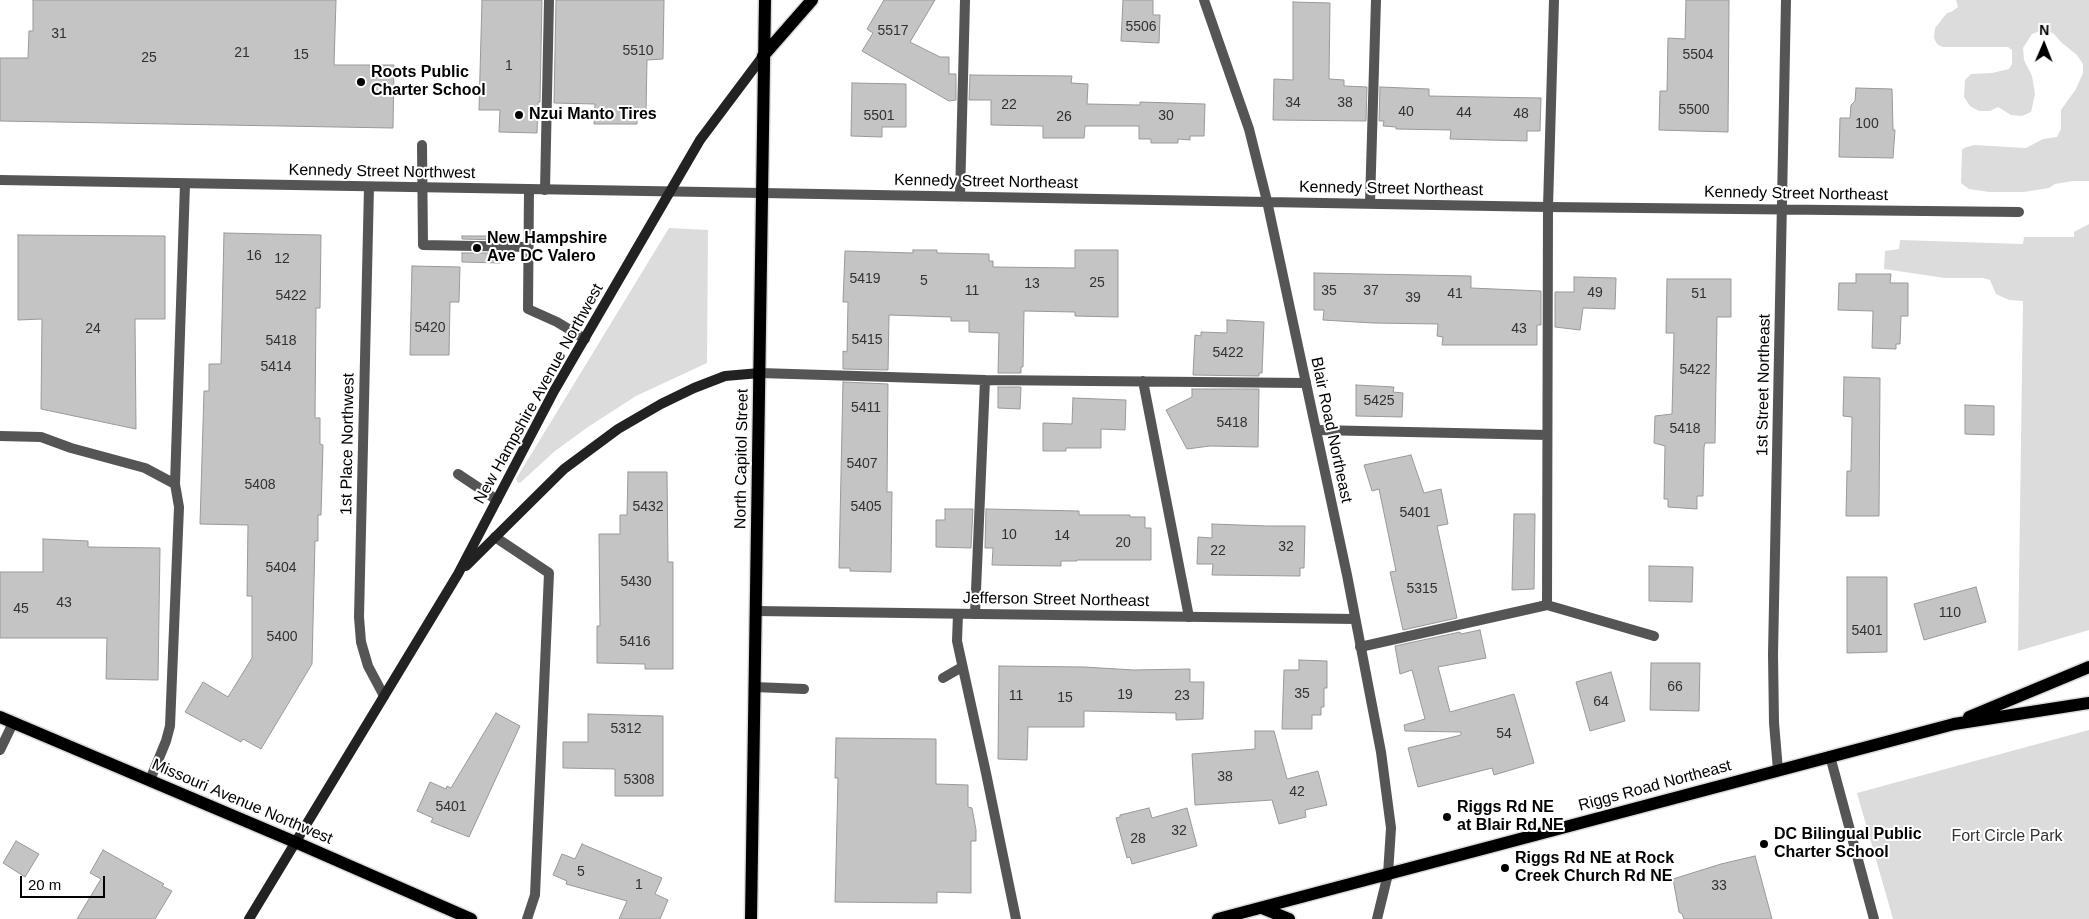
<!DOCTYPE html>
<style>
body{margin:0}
#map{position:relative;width:2089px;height:919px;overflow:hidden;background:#fff;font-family:Helvetica,sans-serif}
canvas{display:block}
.north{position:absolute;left:2019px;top:20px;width:50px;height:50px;-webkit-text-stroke:4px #fff;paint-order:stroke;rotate:1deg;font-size:14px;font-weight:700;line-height:20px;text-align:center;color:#000}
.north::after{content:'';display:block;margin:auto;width:18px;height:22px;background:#000;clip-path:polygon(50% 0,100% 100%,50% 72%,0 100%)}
.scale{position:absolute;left:20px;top:876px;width:85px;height:22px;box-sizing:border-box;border:2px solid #000;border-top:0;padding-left:6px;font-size:15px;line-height:18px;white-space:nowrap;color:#000;-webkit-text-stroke:4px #fff;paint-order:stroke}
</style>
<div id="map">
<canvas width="2089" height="919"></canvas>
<div class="north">N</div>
<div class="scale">20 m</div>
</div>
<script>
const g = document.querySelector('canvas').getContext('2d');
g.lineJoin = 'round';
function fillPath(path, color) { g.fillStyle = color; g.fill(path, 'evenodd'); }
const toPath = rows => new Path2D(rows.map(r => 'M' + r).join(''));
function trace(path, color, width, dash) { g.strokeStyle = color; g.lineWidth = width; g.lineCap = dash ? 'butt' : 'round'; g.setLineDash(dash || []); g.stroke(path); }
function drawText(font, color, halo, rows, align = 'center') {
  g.font = font + ' Helvetica,sans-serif'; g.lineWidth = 4; g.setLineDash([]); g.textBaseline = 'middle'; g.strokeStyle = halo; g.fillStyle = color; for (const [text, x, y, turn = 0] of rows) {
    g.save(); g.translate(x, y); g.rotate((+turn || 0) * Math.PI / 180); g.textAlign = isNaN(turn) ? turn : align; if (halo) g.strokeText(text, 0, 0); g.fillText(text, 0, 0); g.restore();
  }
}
fillPath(toPath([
 [1956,0,2089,0,2089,181,2073,181,2055,184,2049,188,2024,192,1989,192,1969,189,1961,183,1962,150,1964,148,1974,145,2026,148,2043,139,2057,137,2061,129,2061,110,2076,89,2083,73,2083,64,2077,55,2062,43,2054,34,2047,30,2040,31,2032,34,2023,48,2024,60,2032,76,2035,94,2031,112,2022,116,2011,115,1998,107,1990,111,1979,111,1970,106,1964,97,1965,80,1971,74,1992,73,2009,69,2012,64,2012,50,2008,47,1942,47,1937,44,1934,38,1935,28,1947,13,1951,12,1958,7],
 [2089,224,2089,630,2018,651,2023,301,2009,300,1996,294,1990,280,1983,278,1945,278,1884,269,1885,251,1899,249,1900,240,2023,244,2024,237,2074,237,2074,232],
 [669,228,708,230,707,363,636,396,588,427,555,451,521,482,518,483,516,479],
 [2089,730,2089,919,1893,919,1857,793]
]), '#dcdcdc');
const building = toPath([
 [33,0,336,0,334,65,394,65,393,128,0,121,0,58,28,58,29,31,33,31,33,0],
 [482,0,542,0,540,102,538,102,537,133,499,132,500,110,479,110,482,0],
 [556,0,664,0,663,59,647,60,646,112,637,112,637,124,594,124,595,104,554,103,556,0],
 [884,0,935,0,910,42,940,57,949,57,949,74,956,74,956,100,949,101,862,51,873,33,867,29,884,0],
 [1123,0,1153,0,1153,15,1160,15,1159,43,1121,41,1123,0],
 [1686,0,1729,0,1728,132,1659,130,1660,91,1667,91,1668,38,1685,39,1686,0],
 [1293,2,1330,3,1329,79,1344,80,1344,86,1367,87,1366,121,1273,120,1274,79,1293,80,1293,2],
 [970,75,1072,76,1071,83,1088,84,1087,104,1140,105,1140,102,1205,104,1204,136,1190,136,1190,140,1178,139,1178,143,1151,143,1151,139,1139,139,1139,126,1085,126,1084,138,1043,138,1043,126,991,125,991,100,969,100,970,75],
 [852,83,906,84,906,127,882,127,882,137,851,136,852,83],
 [1380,87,1429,89,1429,96,1541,98,1540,131,1527,131,1527,141,1450,139,1451,130,1396,129,1396,127,1383,126,1384,121,1379,121,1380,87],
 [1856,88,1892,89,1893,130,1895,130,1893,158,1839,157,1840,118,1850,118,1851,105,1855,101,1856,88],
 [224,233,321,235,320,308,316,308,315,418,320,418,320,444,323,445,321,515,318,515,318,541,315,541,312,664,261,749,243,739,241,742,185,712,203,682,228,697,252,658,252,596,247,596,248,525,200,524,204,391,209,391,209,364,221,364,224,233],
 [18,235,165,236,165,319,135,319,136,429,41,409,42,319,18,320,18,235],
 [462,236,501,236,501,240,462,239,462,236],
 [913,250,937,250,937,253,989,254,989,261,993,261,993,267,1075,268,1075,250,1118,250,1118,317,1075,316,1075,312,1024,311,1023,367,1021,367,1021,373,998,373,999,333,969,332,969,321,951,321,951,317,889,315,888,370,843,369,843,351,847,352,848,302,843,302,845,251,913,253,913,250],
 [462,253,501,253,500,263,462,262,462,253],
 [412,266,460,267,459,302,450,302,449,355,410,355,412,266],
 [1314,273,1471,276,1471,288,1541,291,1541,325,1537,325,1537,345,1442,345,1443,337,1437,336,1438,324,1373,323,1323,320,1324,310,1314,310,1314,273],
 [1856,274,1891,274,1890,283,1908,283,1908,316,1901,316,1900,344,1896,344,1896,349,1872,348,1873,311,1838,310,1839,283,1856,283,1856,274],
 [1574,277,1616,278,1615,309,1583,308,1580,330,1555,327,1555,292,1574,292,1574,277],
 [1667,279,1731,279,1731,317,1717,317,1715,443,1705,443,1704,447,1703,496,1697,496,1697,509,1668,507,1668,499,1664,499,1665,446,1654,443,1655,416,1672,414,1674,333,1666,333,1667,279],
 [1227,320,1264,322,1262,373,1259,373,1259,376,1193,375,1195,335,1201,336,1201,332,1227,333,1227,320],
 [1844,377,1880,378,1879,516,1846,516,1847,471,1851,471,1852,417,1843,416,1844,377],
 [843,382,888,384,887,492,892,492,891,572,850,571,850,568,839,568,843,382],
 [1356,385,1394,387,1393,392,1403,393,1402,417,1356,416,1356,385],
 [998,387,1021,387,1020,409,998,408,998,387],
 [1192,389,1259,389,1258,447,1210,446,1187,449,1166,410,1192,397,1192,389],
 [1073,398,1126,400,1125,430,1101,429,1101,448,1066,448,1066,451,1043,451,1043,423,1072,424,1073,398],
 [1965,405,1994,406,1994,435,1965,434,1965,405],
 [1411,455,1424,493,1441,489,1448,524,1437,526,1457,618,1403,630,1390,572,1396,571,1379,489,1372,491,1364,465,1411,455],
 [628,472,667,472,668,562,673,562,673,669,645,669,645,664,597,663,597,626,600,626,599,534,620,534,620,515,627,515,628,472],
 [945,509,973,509,971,548,936,547,936,520,945,520,945,509],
 [986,509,1079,511,1079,515,1130,515,1130,517,1145,517,1145,528,1151,528,1151,560,1077,560,1077,561,1061,561,1061,566,992,565,993,548,985,548,986,509],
 [1514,514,1535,514,1534,589,1512,590,1514,514],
 [1212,524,1267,526,1305,526,1304,568,1300,568,1300,576,1212,575,1213,564,1197,564,1198,537,1212,538,1212,524],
 [43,539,88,541,88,547,160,548,158,680,106,679,107,638,0,638,0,572,43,572,43,539],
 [1649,566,1693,567,1692,602,1649,601,1649,566],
 [1847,577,1887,577,1887,652,1847,653,1847,577],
 [1976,587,1986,622,1924,640,1914,604,1976,587],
 [1480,630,1486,658,1438,667,1450,712,1514,694,1534,763,1494,775,1492,768,1418,787,1408,748,1461,735,1461,732,1405,731,1404,725,1425,719,1412,670,1400,674,1395,646,1460,632,1461,634,1480,630],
 [1299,660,1327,661,1327,688,1324,688,1324,707,1321,707,1321,715,1312,715,1312,729,1282,729,1284,670,1299,670,1299,660],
 [1651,663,1700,663,1699,711,1650,710,1651,663],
 [999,666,1084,667,1134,670,1190,669,1190,682,1204,682,1203,719,1176,720,1176,713,1084,711,1084,727,1028,727,1027,760,998,759,999,666],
 [1611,672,1625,721,1590,731,1576,682,1611,672],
 [496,713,520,726,469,837,431,822,433,818,417,811,430,782,446,789,447,786,451,788,496,713],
 [588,714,663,716,663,796,615,796,615,769,563,768,563,742,588,742,588,714],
 [1255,731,1274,731,1287,779,1318,771,1327,805,1305,810,1306,817,1279,824,1272,800,1195,805,1192,754,1255,749,1255,731],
 [836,738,936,739,936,784,968,785,968,807,972,808,976,830,976,841,971,841,971,893,937,892,937,903,835,902,838,778,835,778,836,738],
 [1149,808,1152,818,1187,808,1197,846,1132,864,1130,857,1127,858,1116,818,1120,817,1120,815,1149,808],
 [16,841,39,854,25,877,3,863,16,841],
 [582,844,662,878,655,894,668,900,660,919,619,919,627,901,566,884,567,881,553,875,562,854,575,859,582,844],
 [103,850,164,884,162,886,172,891,155,919,77,919,101,879,90,873,103,850],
 [1755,856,1772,919,1684,919,1682,914,1679,912,1673,879,1721,864,1755,856]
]);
fillPath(building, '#c4c4c4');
trace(building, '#999', 1);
const primary = toPath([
 [763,56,812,0],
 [0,717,295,842,471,919],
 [1969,717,2089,667],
 [1262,908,1289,919],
 [751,919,765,0],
 [1218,919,1954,724,2089,703]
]);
trace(primary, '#dbdbdb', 15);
trace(toPath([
 [422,145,423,245,528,247],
 [529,189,528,309,557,322,585,339],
 [545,190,549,0],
 [960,196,965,0],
 [1370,203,1376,0],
 [760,373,985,380,1306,383],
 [1143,381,1189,617],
 [1316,430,1547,435],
 [0,436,41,437,71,448,145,468,175,484,179,507,170,726,166,741,150,780],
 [458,474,497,500],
 [175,484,185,184],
 [495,537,549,573,535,895,527,919],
 [1547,605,1548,207,1554,0],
 [958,614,957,641,986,773,1016,919],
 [975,614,985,380],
 [1360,647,1547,605,1654,636],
 [943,678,962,667],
 [754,687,804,689],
 [0,750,13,723],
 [1830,756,1874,919]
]), '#555', 10);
trace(toPath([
 [1204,0,1249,129,1267,201,1347,575,1381,752,1391,828,1388,874],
 [369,187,359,617,361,642,368,666,384,696],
 [763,193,1548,207,2019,212],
 [756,611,1355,619],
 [1778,770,1774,723,1773,654,1786,0]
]), '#555', 10);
trace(toPath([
 [0,180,763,193],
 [1377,919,1388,874]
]), '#555', 10);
trace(toPath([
 [466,566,564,469,618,429,661,404,694,388,725,376,760,373],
 [249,919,458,574,554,391,700,140,763,56]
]), '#222', 10);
trace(primary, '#000', 12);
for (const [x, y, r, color] of [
 [361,82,5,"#000"],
 [519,115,5,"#000"],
 [477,248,5,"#000"],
 [1447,817,5,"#000"],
 [1764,844,5,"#000"],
 [1505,868,5,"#000"]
]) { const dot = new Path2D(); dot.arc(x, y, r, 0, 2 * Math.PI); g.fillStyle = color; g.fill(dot); trace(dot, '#fff', 2); }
drawText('14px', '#313131', null, [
 ["5506",1141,27],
 ["5517",893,31],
 ["31",59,34],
 ["5510",638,51],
 ["21",242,53],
 ["15",301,55],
 ["5504",1698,55],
 ["25",149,58],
 ["1",509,66],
 ["34",1293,103],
 ["38",1345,103],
 ["22",1009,105],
 ["5500",1694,110],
 ["40",1406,112],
 ["44",1464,113],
 ["48",1521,114],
 ["5501",879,116],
 ["30",1166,116],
 ["26",1064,117],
 ["100",1867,124],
 ["16",254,256],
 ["12",282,259],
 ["5419",865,279],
 ["5",924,281],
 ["25",1097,283],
 ["13",1032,284],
 ["11",972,291],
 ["35",1329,291],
 ["37",1371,291],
 ["49",1595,293],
 ["41",1455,294],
 ["51",1699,294],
 ["5422",291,296],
 ["39",1413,298],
 ["5420",430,328],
 ["24",93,329],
 ["43",1519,329],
 ["5415",867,340],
 ["5418",281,341],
 ["5422",1228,353],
 ["5414",276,367],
 ["5422",1695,370],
 ["5425",1379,401],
 ["5411",866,408],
 ["5418",1232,423],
 ["5418",1685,429],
 ["5407",862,464],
 ["5408",260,485],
 ["5432",648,507],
 ["5405",866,507],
 ["5401",1415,513],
 ["10",1009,535],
 ["14",1062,536],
 ["20",1123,543],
 ["32",1286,547],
 ["22",1218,551],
 ["5404",281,568],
 ["5430",636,582],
 ["5315",1422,589],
 ["43",64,603],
 ["45",21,609],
 ["110",1950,613],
 ["5401",1867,631],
 ["5400",282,637],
 ["5416",635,642],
 ["66",1675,687],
 ["35",1302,694],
 ["19",1125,695],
 ["11",1016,696],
 ["23",1182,696],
 ["15",1065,698],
 ["64",1601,702],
 ["5312",626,729],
 ["54",1504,734],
 ["38",1225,777],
 ["5308",639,780],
 ["42",1297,792],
 ["5401",451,807],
 ["32",1179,831],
 ["28",1138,839],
 ["5",581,872],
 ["1",639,885],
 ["33",1719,886]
]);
drawText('bold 16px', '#000', '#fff', [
 ["Roots Public",371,73],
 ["Charter School",371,91],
 ["Nzui Manto Tires",529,115],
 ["New Hampshire",487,239],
 ["Ave DC Valero",487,257],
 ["Riggs Rd NE",1457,808],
 ["at Blair Rd NE",1457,826],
 ["DC Bilingual Public",1774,835],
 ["Charter School",1774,853],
 ["Riggs Rd NE at Rock",1515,859],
 ["Creek Church Rd NE",1515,877]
], 'left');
drawText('16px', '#000', '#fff', [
 ["Kennedy Street Northwest",382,172,1],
 ["Kennedy Street Northeast",986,182,1],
 ["Kennedy Street Northeast",1391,189,1],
 ["Kennedy Street Northeast",1796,194,1],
 ["1st Street Northeast",1764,385,-89],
 ["New Hampshire Avenue Northwest",539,394,-61],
 ["Blair Road Northeast",1331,430,78],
 ["1st Place Northwest",348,444,-89],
 ["North Capitol Street",742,459,-89],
 ["Jefferson Street Northeast",1056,600,1],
 ["Riggs Road Northeast",1655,786,-15],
 ["Missouri Avenue Northwest",242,802,23]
]);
drawText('16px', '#333', '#fff', [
 ["Fort Circle Park",2007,837]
]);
</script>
